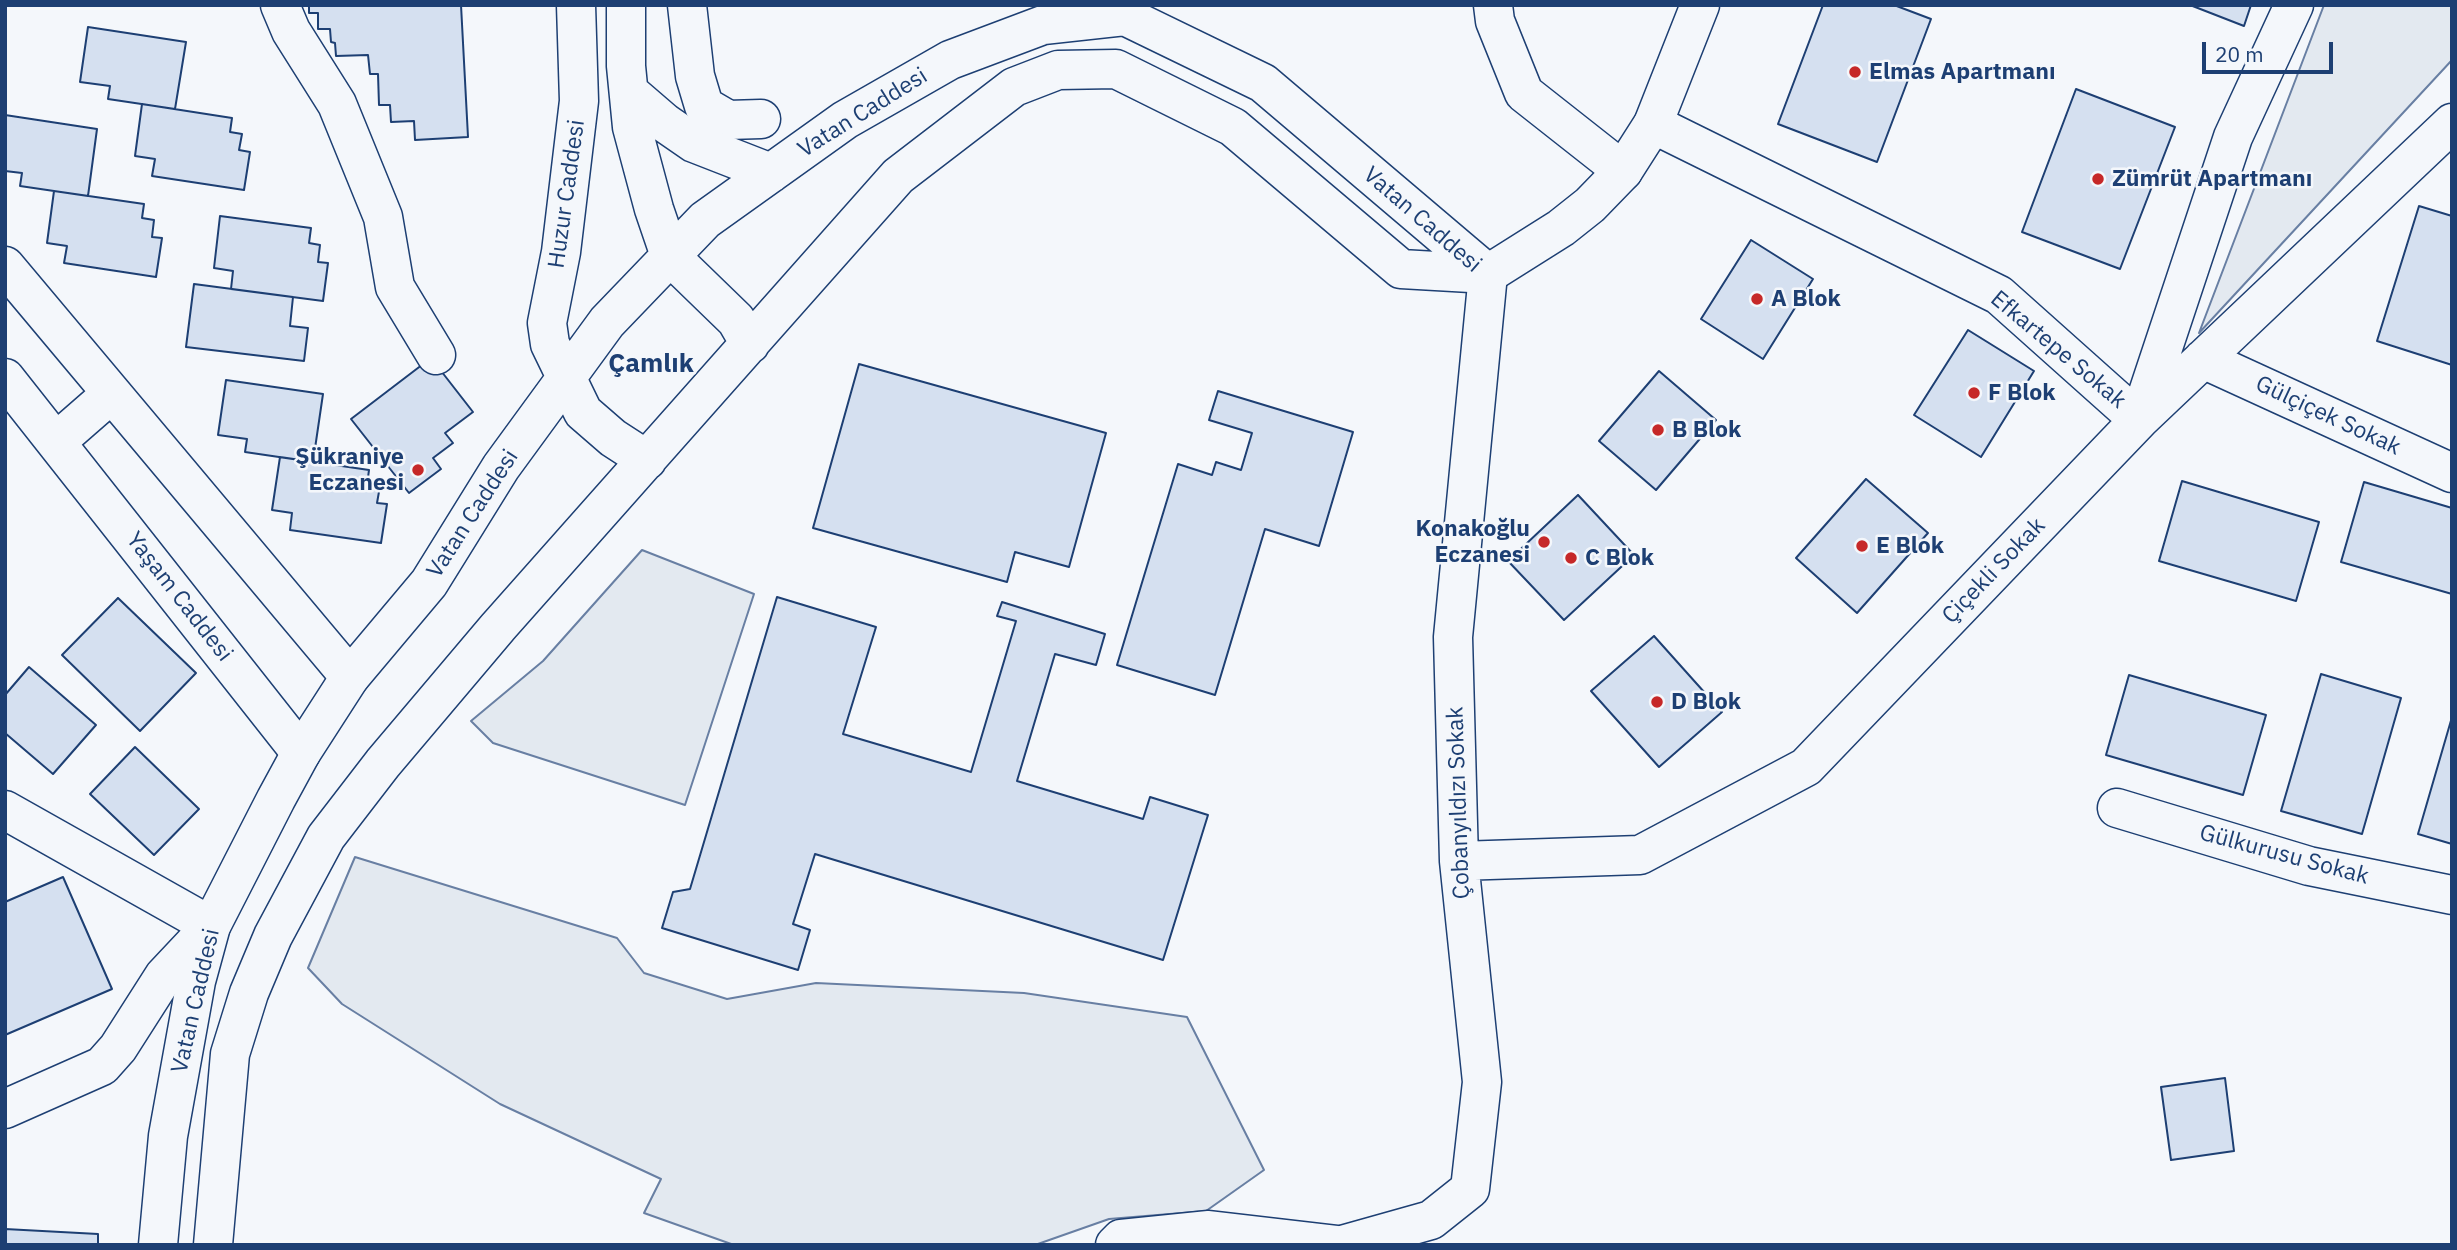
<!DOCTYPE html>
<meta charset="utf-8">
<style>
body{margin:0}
#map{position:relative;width:2457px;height:1250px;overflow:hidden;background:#f4f7fb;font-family:"IBM Plex Sans",sans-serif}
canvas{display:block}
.frame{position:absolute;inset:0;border:7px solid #1d3f73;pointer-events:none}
.scale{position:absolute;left:2202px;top:42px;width:131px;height:32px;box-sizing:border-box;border:4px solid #1d3f73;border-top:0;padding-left:9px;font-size:21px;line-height:24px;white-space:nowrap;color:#1d3f73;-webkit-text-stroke:5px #f4f7fb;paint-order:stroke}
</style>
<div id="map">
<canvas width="2457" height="1250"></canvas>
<div class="frame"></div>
<div class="scale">20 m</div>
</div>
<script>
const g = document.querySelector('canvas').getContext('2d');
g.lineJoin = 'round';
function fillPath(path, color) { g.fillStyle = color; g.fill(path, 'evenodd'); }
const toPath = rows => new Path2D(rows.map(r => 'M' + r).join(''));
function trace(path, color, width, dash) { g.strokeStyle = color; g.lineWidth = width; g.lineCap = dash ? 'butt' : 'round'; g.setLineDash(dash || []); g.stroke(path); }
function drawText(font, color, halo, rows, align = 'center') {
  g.font = font + ' "IBM Plex Sans",sans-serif'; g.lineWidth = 5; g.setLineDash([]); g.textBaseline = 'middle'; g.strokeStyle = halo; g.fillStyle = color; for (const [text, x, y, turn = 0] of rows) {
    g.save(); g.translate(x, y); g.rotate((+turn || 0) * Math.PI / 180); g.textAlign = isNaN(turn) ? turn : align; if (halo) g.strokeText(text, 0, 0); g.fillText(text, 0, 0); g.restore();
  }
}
const green = toPath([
 [2324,5,2452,5,2452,60,2199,333,2324,5],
 [642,550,754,594,685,805,493,743,471,721,543,661,642,550],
 [355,857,617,938,644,973,727,999,816,983,1024,993,1187,1017,1264,1170,1206,1211,1109,1219,1035,1245,734,1245,644,1213,661,1179,500,1104,342,1004,308,968,355,857]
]);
fillPath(green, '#e3e9f0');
trace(green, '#687fa3', 2);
const building = toPath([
 [309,5,461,5,468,137,415,140,414,121,391,122,390,105,379,105,378,74,370,74,368,55,336,56,335,43,331,42,330,29,318,29,318,13,309,13,309,5],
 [1823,5,1894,5,1931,19,1877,162,1778,124,1823,5],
 [2190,5,2251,5,2244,26,2190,5],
 [88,27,186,42,175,109,108,99,110,86,80,82,88,27],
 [2076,89,2175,127,2120,269,2022,232,2076,89],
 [142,104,232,118,230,132,242,134,239,150,250,152,244,190,152,176,155,159,135,156,142,104],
 [5,115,97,129,88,196,20,186,22,173,5,171,5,115],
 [54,191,144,204,142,218,154,220,152,237,162,238,156,277,64,263,67,246,47,243,54,191],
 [2419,206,2452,216,2452,365,2377,341,2419,206],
 [220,216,311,228,309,243,320,245,318,262,328,263,323,301,231,289,233,271,214,268,220,216],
 [1751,240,1813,279,1763,359,1701,319,1751,240],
 [194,284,293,297,290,326,308,328,304,361,186,347,194,284],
 [1968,330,2034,371,1981,457,1914,415,1968,330],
 [431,358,473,412,445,433,453,443,433,458,441,469,409,493,351,419,431,358],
 [859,364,1106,433,1069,567,1015,552,1007,582,813,528,859,364],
 [1659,371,1716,420,1656,490,1599,441,1659,371],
 [226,380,323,394,313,462,245,452,247,439,218,435,226,380],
 [1218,391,1353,432,1319,546,1265,529,1215,695,1117,665,1178,464,1212,475,1216,462,1241,470,1252,433,1209,420,1218,391],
 [280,457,369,470,367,485,380,486,377,503,387,504,381,543,290,530,292,513,272,510,280,457],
 [1866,479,1928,533,1857,613,1796,558,1866,479],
 [2182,481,2319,522,2296,601,2159,561,2182,481],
 [2364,482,2452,508,2452,594,2341,562,2364,482],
 [1578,495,1634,555,1564,620,1508,561,1578,495],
 [777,597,876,627,843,734,971,772,1016,621,997,616,1002,602,1105,634,1096,665,1055,654,1017,781,1143,819,1150,797,1208,815,1163,960,815,854,793,924,810,930,798,970,662,928,673,892,690,889,777,597],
 [118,598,196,673,140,731,62,655,118,598],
 [1654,636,1722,712,1659,767,1591,691,1654,636],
 [29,667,96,725,53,774,5,733,5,695,29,667],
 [2321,674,2401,698,2362,834,2281,811,2321,674],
 [2129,675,2266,715,2243,795,2106,755,2129,675],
 [2452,717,2452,844,2418,834,2452,717],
 [135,747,199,809,154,855,90,794,135,747],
 [63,877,112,989,5,1035,5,902,63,877],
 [2225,1078,2234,1151,2171,1160,2161,1087,2225,1078],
 [5,1229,98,1234,98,1245,5,1245,5,1229]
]);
fillPath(building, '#d5e0f0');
trace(building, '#1d3f73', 2);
const street = toPath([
 [280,5,291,31,337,104,383,217,395,287,436,355],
 [687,5,695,76,704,106,728,120,761,119],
 [1493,5,1495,21,1524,93,1623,171],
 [1653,124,1999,295,2139,420,2233,137,2294,5],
 [5,266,350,677],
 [2203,359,2452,473],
 [5,378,301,753],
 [56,442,111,394],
 [2117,808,2309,866,2452,895],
 [5,810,211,926,164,976,118,1048,102,1066,5,1109],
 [1459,861,1640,855,1806,767,2139,420,2452,123],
 [1115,1245,1121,1239,1209,1230,1338,1245],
 [1342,1245,1431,1220,1470,1189,1482,1082,1459,861,1453,637,1488,274]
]);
const secondary = toPath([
 [576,5,579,101,561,252,547,323,550,344,583,412,613,438,647,460],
 [626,5,626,66,632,127,654,209,670,256,736,320,750,344],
 [629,92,665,123,694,143,771,173],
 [1488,274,1561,228,1590,205,1623,171,1653,124,1700,5],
 [158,1245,168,1136,196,981,211,926,276,799,301,753,350,677,429,583,501,467,607,322,705,220,845,120,950,60,1043,25,1125,16,1263,83,1488,274],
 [213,1245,230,1054,249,993,273,936,326,837,383,763,498,627,898,176,1014,87,1058,70,1116,69,1233,127,1401,269,1488,274]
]);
trace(street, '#1d3f73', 41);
trace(secondary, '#1d3f73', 41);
trace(street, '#f4f7fb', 38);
trace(secondary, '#f4f7fb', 38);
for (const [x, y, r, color] of [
 [1855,72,7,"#c62828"],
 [2098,179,7,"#c62828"],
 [1757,299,7,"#c62828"],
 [1974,393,7,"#c62828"],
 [1658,430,7,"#c62828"],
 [418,470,7,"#c62828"],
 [1544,542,7,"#c62828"],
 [1862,546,7,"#c62828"],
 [1571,558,7,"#c62828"],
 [1657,702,7,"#c62828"]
]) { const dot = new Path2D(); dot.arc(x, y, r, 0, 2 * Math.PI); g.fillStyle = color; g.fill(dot); trace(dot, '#f4f7fb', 2.5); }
drawText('bold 23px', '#1d3f73', '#f4f7fb', [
 ["Elmas Apartmanı",1869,72],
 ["Zümrüt Apartmanı",2112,179],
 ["A Blok",1771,299],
 ["F Blok",1988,393],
 ["B Blok",1672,430],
 ["Şükraniye",404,457,"right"],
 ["Eczanesi",404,483,"right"],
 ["Konakoğlu",1530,529,"right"],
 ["Eczanesi",1530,555,"right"],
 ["E Blok",1876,546],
 ["C Blok",1585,558],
 ["D Blok",1671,702]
], 'left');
drawText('23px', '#1d3f73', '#f4f7fb', [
 ["Vatan Caddesi",863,113,-32],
 ["Huzur Caddesi",567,194,-82],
 ["Vatan Caddesi",1422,220,41],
 ["Efkartepe Sokak",2058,350,40],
 ["Gülçiçek Sokak",2328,416,25],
 ["Vatan Caddesi",473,514,-57],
 ["Çiçekli Sokak",1994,571,-46],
 ["Yaşam Caddesi",179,597,52],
 ["Çobanyıldızı Sokak",1459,803,-92],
 ["Gülkurusu Sokak",2284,855,15],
 ["Vatan Caddesi",196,1001,-77]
]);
drawText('bold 26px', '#1d3f73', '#f4f7fb', [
 ["Çamlık",651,364]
]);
</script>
